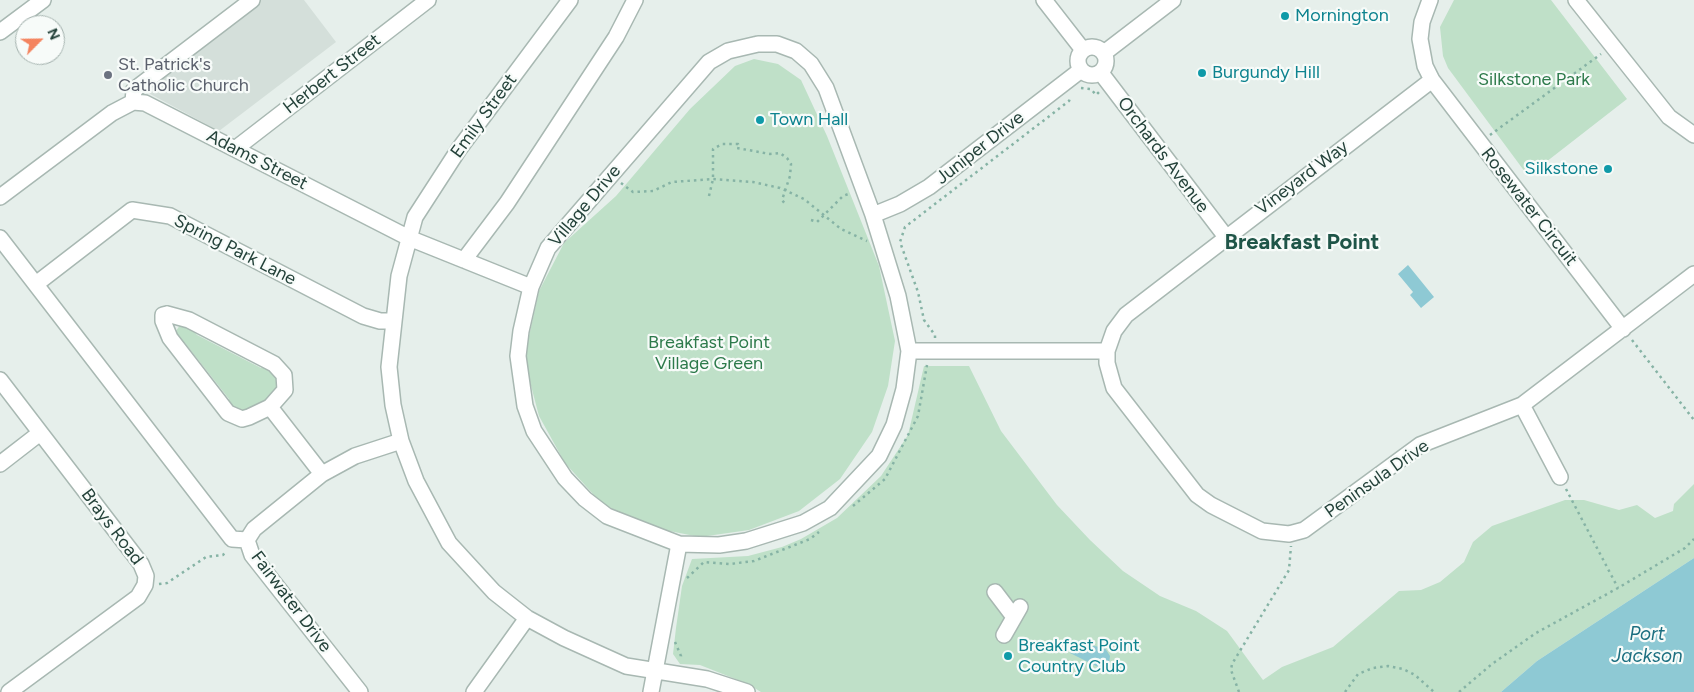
<!DOCTYPE html>
<style>
body{margin:0}
#map{position:relative;width:1694px;height:692px;overflow:hidden;background:#e6efeb;font-family:Figtree,sans-serif}
canvas{display:block}
.north{position:absolute;left:15px;top:15px;width:50px;height:50px;box-sizing:border-box;background:#f7fbf9;border:1px solid #a3b1ad;border-radius:50%;rotate:67deg;font-size:14px;font-weight:700;line-height:20px;text-align:center;color:#24423a}
.north::after{content:'';display:block;margin:auto;width:18px;height:22px;background:#f4845f;clip-path:polygon(50% 0,100% 100%,50% 72%,0 100%)}
</style>
<div id="map">
<canvas width="1694" height="692"></canvas>
<div class="north">N</div>
</div>
<script>
const g = document.querySelector('canvas').getContext('2d');
g.lineJoin = 'round';
function fillPath(path, color) { g.fillStyle = color; g.fill(path, 'evenodd'); }
const toPath = rows => new Path2D(rows.map(r => 'M' + r).join(''));
function trace(path, color, width, dash) { g.strokeStyle = color; g.lineWidth = width; g.lineCap = dash ? 'butt' : 'round'; g.setLineDash(dash || []); g.stroke(path); }
function drawText(font, color, halo, rows, align = 'center') {
  g.font = font + ' Figtree,sans-serif'; g.lineWidth = 4.5; g.setLineDash([]); g.textBaseline = 'middle'; g.strokeStyle = halo; g.fillStyle = color; for (const [text, x, y, turn = 0] of rows) {
    g.save(); g.translate(x, y); g.rotate((+turn || 0) * Math.PI / 180); g.textAlign = isNaN(turn) ? turn : align; if (halo) g.strokeText(text, 0, 0); g.fillText(text, 0, 0); g.restore();
  }
}
fillPath(toPath([
 [258,0,304,0,336,42,219,131,141,89]
]), '#d4dfda');
fillPath(toPath([
 [1454,0,1551,0,1627,99,1528,176,1448,68,1443,56,1440,27],
 [754,59,778,64,801,80,827,136,879,266,895,341,888,386,872,432,840,479,799,511,749,530,700,537,654,528,602,504,565,463,539,416,524,359,539,291,564,243,616,196,690,109,735,66],
 [186,323,197,335,261,368,266,364,277,371,280,385,273,395,249,412,242,414,225,404,229,399,185,343,181,344,174,334,180,325],
 [924,366,969,366,1001,431,1057,505,1090,540,1123,571,1160,596,1196,611,1227,631,1263,680,1282,667,1333,647,1399,591,1421,590,1440,582,1464,562,1473,542,1492,526,1565,500,1584,500,1619,510,1637,505,1655,518,1673,511,1674,504,1694,484,1694,558,1537,661,1501,692,761,692,748,684,700,665,680,664,673,654,676,628,682,586,692,559,748,556,782,547,801,539,837,518,881,476,908,435]
]), '#bfe0c8');
fillPath(toPath([
 [1408,265,1434,297,1421,308,1410,295,1413,292,1398,274],
 [1694,558,1694,692,1501,692,1537,661],
 [1080,640,1089,645,1105,648,1110,656,1109,664,1100,668,1070,653,1070,645]
]), '#8ec9d4');
const minor = toPath([
 [570,0,459,149,415,217,399,276,389,367,393,405,401,441,416,481,449,543,494,592,527,618,564,638,626,666,707,679,747,692],
 [1044,0,1083,50],
 [1430,0,1422,22,1420,39,1425,66,1432,80,1623,329],
 [1576,0,1669,117,1694,135],
 [0,32,43,0],
 [758,44,777,44,796,51,811,64,826,88,873,215,898,296,909,351,904,389,894,425,879,456,830,508,803,523,746,541,719,545,679,544,607,516,585,499,565,478,534,431,525,406,518,356,521,331,531,287,548,248,709,62,728,51,758,44],
 '1078 61a14 14 0 1 1 28 0a14 14 0 1 1-28 0Z',
 [1104,53,1173,0],
 [1101,73,1226,237],
 [1432,80,1126,315,1114,331,1107,351,1107,363,1114,388,1197,495,1211,505,1262,531,1289,534,1304,530,1420,445,1522,405,1694,274],
 [133,102,134,90,252,0],
 [235,149,428,0],
 [0,197,112,113,133,102,145,103,409,238,531,287],
 [873,215,900,204,929,187,1081,70],
 [0,238,232,539,247,540],
 [464,260,507,203,616,37,635,0],
 [36,284,132,210,170,216,363,316,380,321,393,321],
 [167,314,189,320,274,364,284,375,285,390,270,407,249,417,242,419,228,413,170,338,163,321,163,315,167,314],
 [909,351,1107,351],
 [0,380,141,564,146,576,145,585,138,597,9,692],
 [1522,405,1560,477],
 [270,407,322,474],
 [0,464,40,433],
 [995,592,1014,617],
 [1004,635,1020,607],
 [360,692,252,555,247,540,254,529,322,474,355,456,401,441],
 [474,692,527,618],
 [651,692,679,544]
]);
trace(minor, '#a8b8b2', 18);
trace(toPath([
 [1081,88,1091,89,1096,95,1099,92],
 [1490,135,1601,54],
 [621,183,633,192,653,191,672,182,713,179,753,182,780,188,804,199,841,229,867,241],
 [709,196,713,179,713,149,722,144,738,144,737,148,770,154,780,153,787,158,791,164,790,176,782,200,786,205],
 [811,220,817,222,843,196,851,193],
 [935,338,935,335,924,320,918,292,900,242,905,227,1069,101,1071,96],
 [1632,340,1694,420],
 [1566,489,1618,588],
 [853,506,885,479,918,416,927,365],
 [687,578,704,562,730,564,754,561,810,539,819,532],
 [159,584,167,583,206,557,223,555,226,551],
 [675,642,681,656,680,660],
 [1239,692,1231,670,1232,664,1289,570,1291,546],
 [1345,692,1358,674,1373,668,1388,666,1403,669,1415,675,1434,692],
 [1459,692,1492,664,1536,633,1618,588,1685,548,1694,539]
]), '#86b3a5', 2.5, [2.5, 4]);
trace(minor, '#fff', 15);
for (const [x, y, r, color] of [
 [1285,16,5,"#0f9aa8"],
 [1202,73,5,"#0f9aa8"],
 [108,75,5,"#6b7280"],
 [760,120,5,"#0f9aa8"],
 [1608,169,5,"#0f9aa8"],
 [1008,656,5,"#0f9aa8"]
]) { const dot = new Path2D(); dot.arc(x, y, r, 0, 2 * Math.PI); g.fillStyle = color; g.fill(dot); trace(dot, '#f7fbf9', 2); }
drawText('18px', '#0d838f', '#f7fbf9', [
 ["Mornington",1295,16],
 ["Burgundy Hill",1212,73],
 ["Town Hall",770,120],
 ["Silkstone",1598,169,"right"],
 ["Breakfast Point",1018,646],
 ["Country Club",1018,667]
], 'left');
drawText('18px', '#5b616d', '#f7fbf9', [
 ["St. Patrick's",118,65],
 ["Catholic Church",118,86]
], 'left');
drawText('18px', '#24423a', '#f7fbf9', [
 ["Herbert Street",332,74,-38],
 ["Emily Street",484,116,-54],
 ["Juniper Drive",980,148,-38],
 ["Orchards Avenue",1163,155,53],
 ["Adams Street",257,160,27],
 ["Vineyard Way",1302,178,-37],
 ["Village Drive",585,206,-50],
 ["Rosewater Circuit",1529,207,52],
 ["Spring Park Lane",235,250,27],
 ["Peninsula Drive",1377,479,-35],
 ["Brays Road",112,527,53],
 ["Fairwater Drive",291,602,53]
]);
drawText('18px', '#2d7a4b', '#f7fbf9', [
 ["Silkstone Park",1534,80],
 ["Breakfast Point",709,343],
 ["Village Green",709,364]
]);
drawText('italic 19px', '#1c6f80', '#f7fbf9', [
 ["Port",1647,634],
 ["Jackson",1647,656]
]);
drawText('bold 22px', '#1f5548', '#f7fbf9', [
 ["Breakfast Point",1302,243]
]);
</script>
